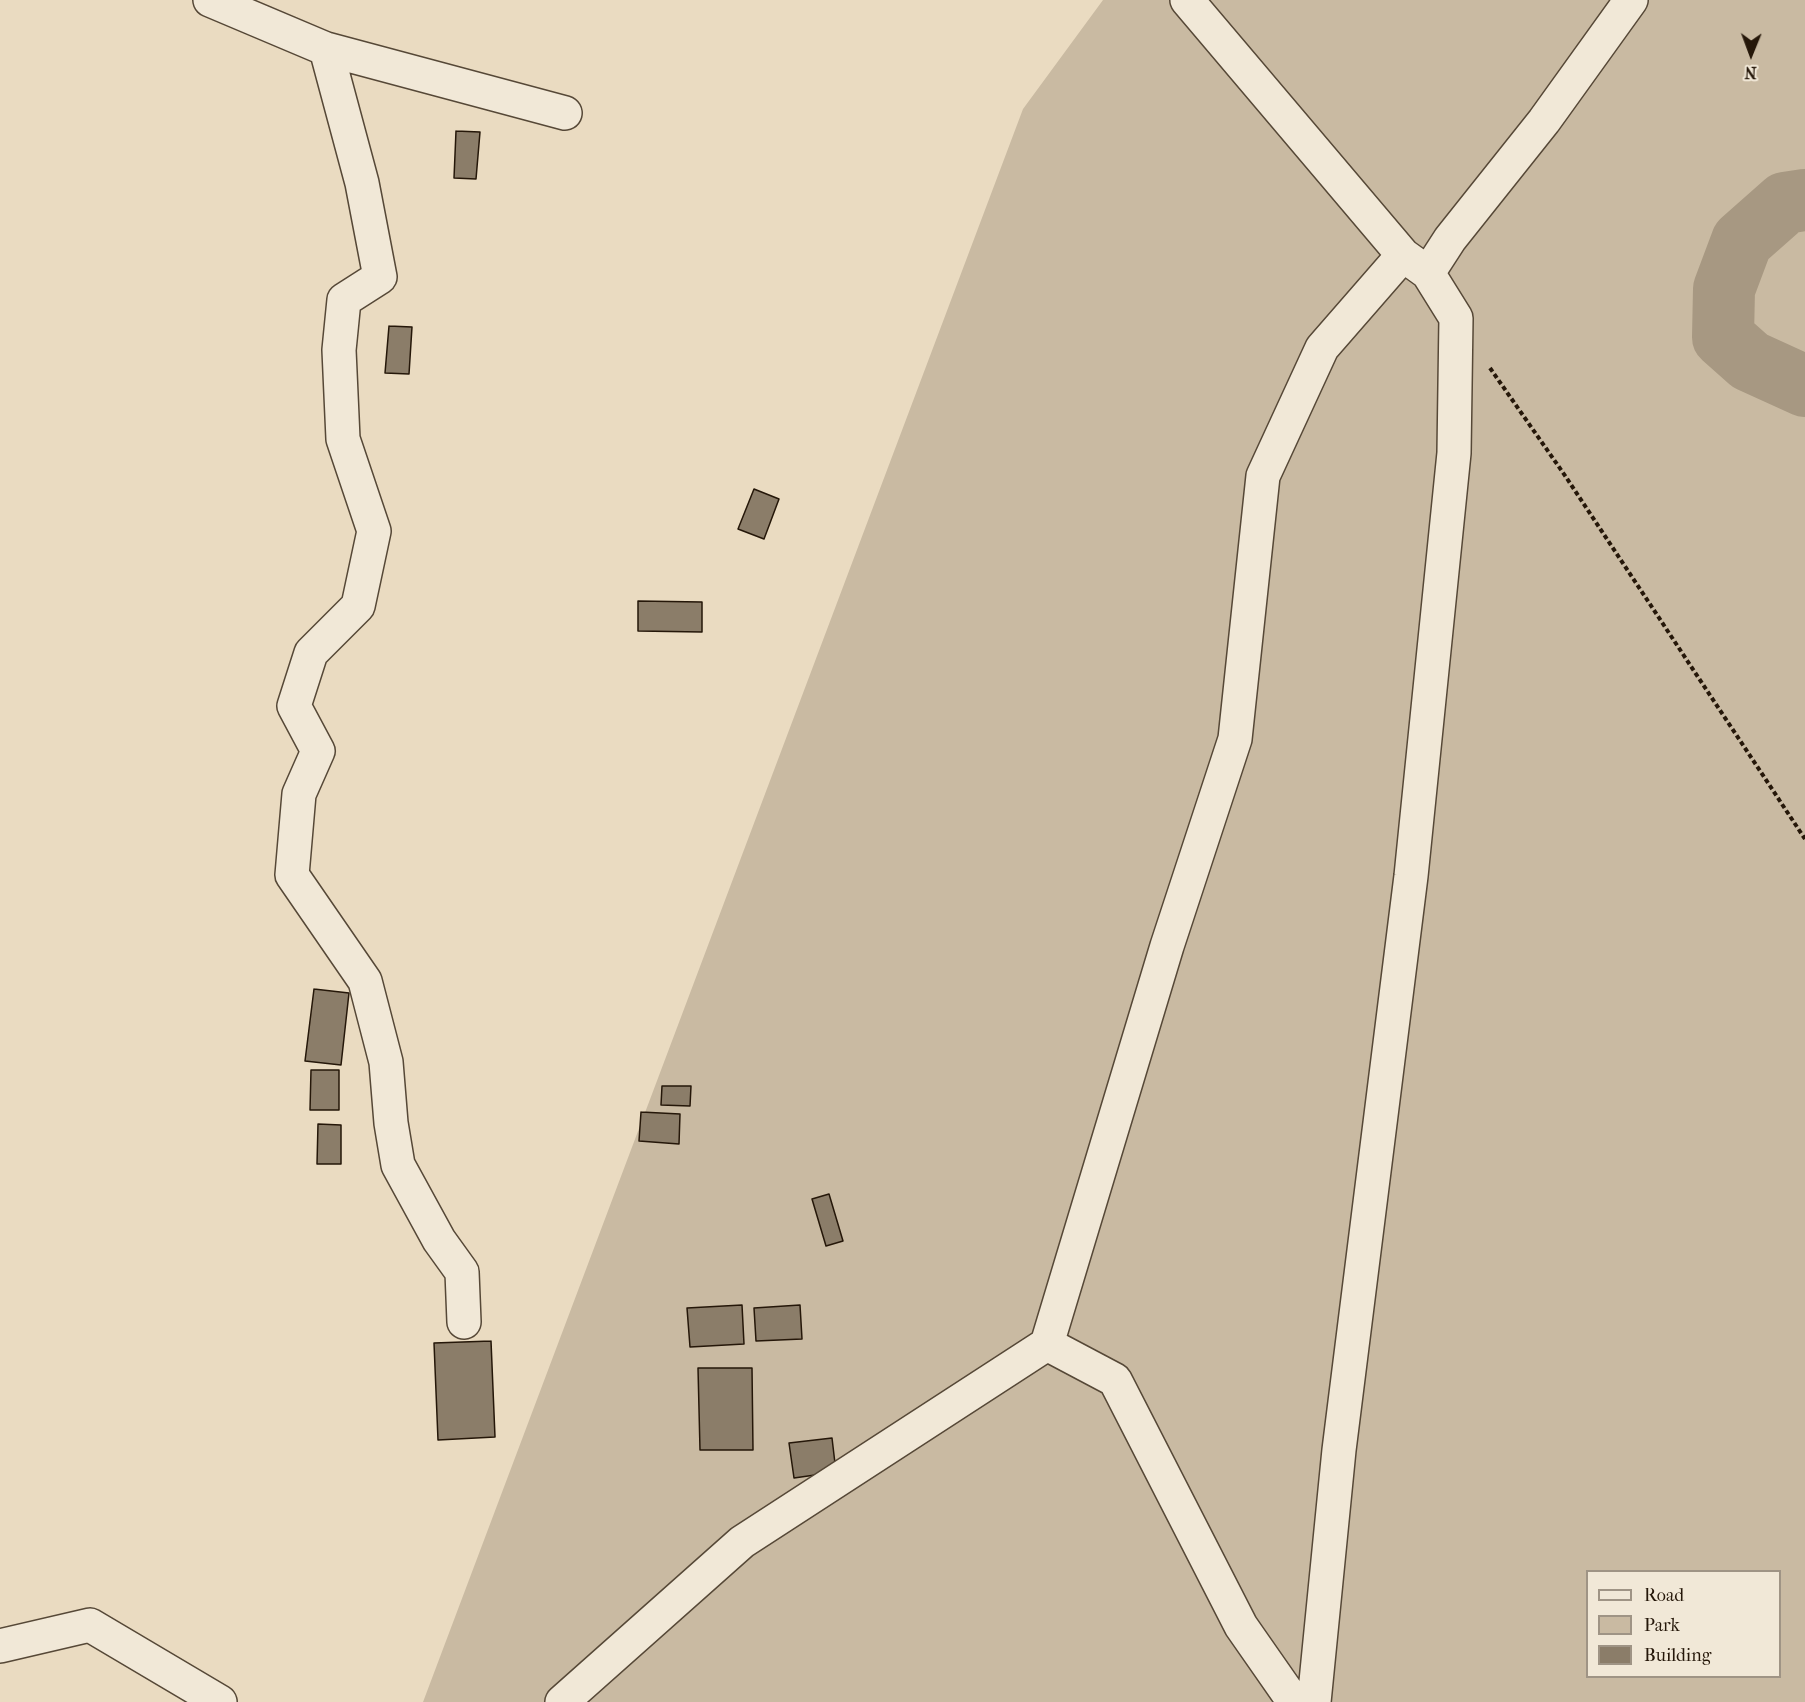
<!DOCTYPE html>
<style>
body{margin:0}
#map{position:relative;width:1805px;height:1702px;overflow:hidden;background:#eadbc1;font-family:"IM FELL French Canon",serif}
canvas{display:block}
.legend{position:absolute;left:1586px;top:1570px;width:195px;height:108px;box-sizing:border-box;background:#f1e8d7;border:2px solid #9f9485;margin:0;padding:8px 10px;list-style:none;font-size:18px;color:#251709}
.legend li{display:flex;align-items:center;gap:12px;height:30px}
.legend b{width:30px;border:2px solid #9f9485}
.north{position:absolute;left:1721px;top:24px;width:60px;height:60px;-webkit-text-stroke:4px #f1e8d7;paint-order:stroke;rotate:181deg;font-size:16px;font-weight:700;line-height:24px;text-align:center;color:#251709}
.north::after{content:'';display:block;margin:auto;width:21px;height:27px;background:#251709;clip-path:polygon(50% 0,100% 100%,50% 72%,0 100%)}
</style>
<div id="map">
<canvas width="1805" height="1702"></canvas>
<ul class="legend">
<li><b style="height:8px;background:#f1e8d7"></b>Road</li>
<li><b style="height:16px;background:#c9baa2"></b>Park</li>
<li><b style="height:16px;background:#8b7d69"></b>Building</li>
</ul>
<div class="north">N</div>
</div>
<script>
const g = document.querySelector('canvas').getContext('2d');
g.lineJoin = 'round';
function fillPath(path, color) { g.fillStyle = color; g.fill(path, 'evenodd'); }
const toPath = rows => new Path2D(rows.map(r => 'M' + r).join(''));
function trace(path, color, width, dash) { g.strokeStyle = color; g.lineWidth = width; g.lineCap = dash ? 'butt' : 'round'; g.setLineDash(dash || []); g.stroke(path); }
fillPath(toPath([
 [1103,0,1805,0,1805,1702,423,1702,1023,109],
 [1588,1572,1780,1572,1780,1676,1588,1676]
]), '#c9baa2');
trace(toPath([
 [1805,200,1785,203,1742,241,1724,289,1723,337,1750,361,1805,386]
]), '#a79882', 62);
const building = toPath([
 [456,131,480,132,476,179,454,178,456,131],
 [389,326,412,327,409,374,385,373,389,326],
 [754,489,779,499,764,539,738,529,754,489],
 [638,601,702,602,702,632,638,631,638,601],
 [314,989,349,993,341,1065,305,1061,314,989],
 [311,1070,339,1070,339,1110,310,1110,311,1070],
 [662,1086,691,1086,690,1106,661,1105,662,1086],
 [641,1112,680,1114,679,1144,639,1141,641,1112],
 [318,1124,341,1125,341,1164,317,1164,318,1124],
 [829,1194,843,1241,826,1246,812,1199,829,1194],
 [742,1305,744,1344,690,1347,687,1308,742,1305],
 [800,1305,802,1339,756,1341,754,1308,800,1305],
 [491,1341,495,1437,438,1440,434,1343,491,1341],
 [698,1368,752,1368,753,1450,700,1450,698,1368],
 [832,1438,836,1472,794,1478,789,1443,832,1438]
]);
fillPath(building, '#8b7d69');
trace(building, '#251709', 1.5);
const minor = toPath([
 [210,0,326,49,565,113],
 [1187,0,1403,255,1428,273,1456,318,1454,453,1411,876,1339,1450,1314,1702],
 [326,49,362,183,380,277,344,300,339,350,343,439,374,531,358,606,311,653,294,706,318,751,299,794,292,875,365,981,386,1062,391,1123,398,1165,439,1240,462,1272,464,1322],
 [1428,273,1450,239,1544,121,1631,0],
 [0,1646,90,1625,220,1702],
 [562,1702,742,1542,1047,1344],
 [1294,1702,1241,1626,1115,1380,1047,1344,1167,946,1235,739,1263,476,1322,348,1403,255]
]);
trace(minor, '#564837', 36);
trace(toPath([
 [1490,368,1566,477,1805,839]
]), '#251709', 4, [4.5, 3]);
trace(minor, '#f1e8d7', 33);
</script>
